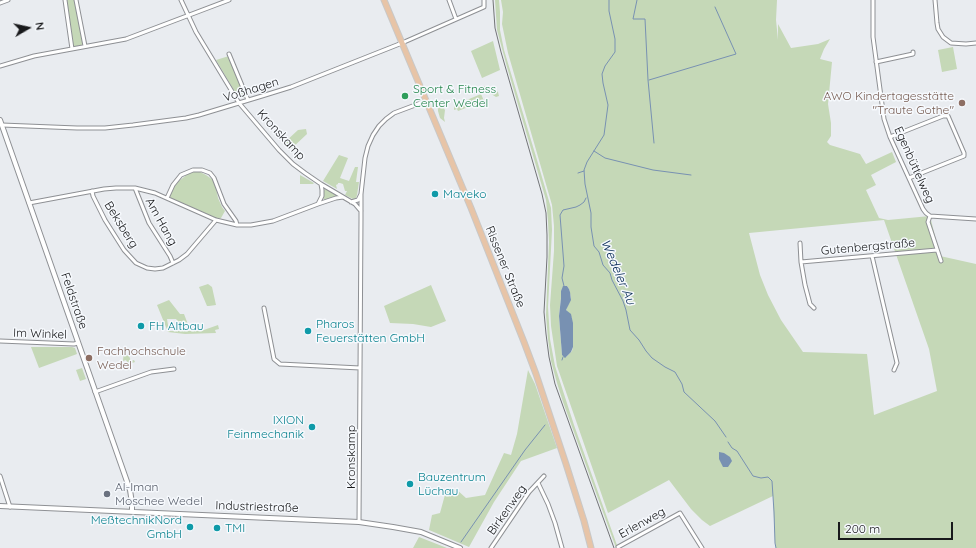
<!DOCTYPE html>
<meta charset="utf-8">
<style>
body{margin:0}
#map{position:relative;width:976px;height:548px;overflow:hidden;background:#e9ecf0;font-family:Quicksand,sans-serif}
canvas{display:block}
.north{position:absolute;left:8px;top:8px;width:40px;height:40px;-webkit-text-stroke:3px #f6f9fd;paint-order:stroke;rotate:81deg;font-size:11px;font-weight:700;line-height:16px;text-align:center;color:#18191b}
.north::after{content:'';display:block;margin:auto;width:14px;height:18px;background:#18191b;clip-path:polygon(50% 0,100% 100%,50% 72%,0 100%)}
.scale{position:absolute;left:838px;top:522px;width:115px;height:18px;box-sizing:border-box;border:2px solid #18191b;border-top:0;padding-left:5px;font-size:12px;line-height:14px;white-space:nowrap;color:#18191b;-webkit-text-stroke:3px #f6f9fd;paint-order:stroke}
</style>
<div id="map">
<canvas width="976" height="548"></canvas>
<div class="north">N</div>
<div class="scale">200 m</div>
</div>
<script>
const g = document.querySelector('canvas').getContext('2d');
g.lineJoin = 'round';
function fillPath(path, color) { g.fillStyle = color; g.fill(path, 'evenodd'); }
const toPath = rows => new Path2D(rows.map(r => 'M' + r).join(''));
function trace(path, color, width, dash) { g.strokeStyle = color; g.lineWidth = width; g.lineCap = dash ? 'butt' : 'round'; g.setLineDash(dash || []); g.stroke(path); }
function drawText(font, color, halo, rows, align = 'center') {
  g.font = font + ' Quicksand,sans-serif'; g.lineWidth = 3; g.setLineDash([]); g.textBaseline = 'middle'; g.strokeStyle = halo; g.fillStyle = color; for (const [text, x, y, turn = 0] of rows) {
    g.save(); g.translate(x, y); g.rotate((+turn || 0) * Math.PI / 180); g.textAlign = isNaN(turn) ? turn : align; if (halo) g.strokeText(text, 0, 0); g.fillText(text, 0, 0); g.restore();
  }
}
fillPath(toPath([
 [65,0,76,0,85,46,72,49],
 [495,0,499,0,500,12,500,30,504,50,537,160,551,208,552,230,548,307,550,339,555,366,574,425,618,548,616,548,563,402,557,383,551,361,548,339,546,315,549,242,548,221,546,200,507,67,497,30],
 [501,0,777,0,776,20,778,40,778,24,791,48,818,44,830,39,824,49,820,59,832,62,828,104,831,123,831,136,827,142,830,145,860,154,866,164,892,152,896,162,871,175,876,185,866,190,879,218,888,220,930,216,940,256,976,264,976,548,776,548,775,543,773,496,710,526,702,520,691,509,669,480,608,513,557,366,551,326,550,305,554,251,554,226,552,205,508,53,502,24,503,12],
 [884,220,929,349,937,391,874,415,867,354,803,352,781,320,768,295,760,275,749,233],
 [567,286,569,289,571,298,566,310,572,318,573,347,572,351,566,357,562,355,559,316,562,288],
 [493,41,500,70,482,78,471,51],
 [953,47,957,69,942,72,938,50],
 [229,56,246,98,238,97,216,60],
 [483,86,488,86,494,89,498,92,499,96,496,97,488,92,481,91,480,87],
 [481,94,484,101,458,111,457,109,454,110,454,108,455,105],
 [441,106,442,106,445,110,444,118,445,122,440,118,438,111,438,109,437,108],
 [306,129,307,134,291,149,285,142,298,130],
 [339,155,348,158,340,178,349,181,355,167,358,167,356,182,359,182,357,195,356,198,353,199,345,195,347,191,345,191,343,184,340,183,338,183,338,184,336,185,337,189,323,181],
 [198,171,206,175,213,180,216,188,218,198,222,207,225,211,221,218,218,219,169,197,173,188,179,181,189,173],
 [300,175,314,183,313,184,300,184],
 [326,189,337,196,325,200,323,198,323,190],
 [208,284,212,287,216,305,209,306,207,306,199,287],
 [431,285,446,321,431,327,413,324,390,323,384,306],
 [169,300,180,314,184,314,189,327,187,326,186,324,180,324,176,319,167,319,169,331,201,331,218,325,219,329,215,330,216,333,185,334,168,332,157,305],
 [31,347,72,347,75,348,77,354,39,368],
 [124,352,129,356,131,361,134,360,135,362,121,367,120,364,127,362,126,360,123,361,123,360],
 [82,368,86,379,80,381,76,370],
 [528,370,535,384,557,448,521,461,494,502,469,547,429,530,432,515,440,513,446,491,456,489,466,498,485,495,504,453,511,455,517,434],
 [419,537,447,548,413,548]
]), '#c5d8b7');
fillPath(toPath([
 [563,286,567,286,569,289,570,292,571,300,566,310,571,314,573,323,573,347,571,352,565,358,562,355,559,316,561,298,561,291],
 [719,452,724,453,730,457,732,461,728,467,723,467,719,459]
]), '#7891b2');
trace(toPath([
 [609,0,609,11,615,39,615,52,605,66,602,74,603,83,608,105,604,135,587,162,584,170,585,184,591,213,591,227,594,246,599,252,603,265,610,273,612,280,623,301,626,310,630,330,639,340,646,351,652,358,665,367,675,372,682,384,684,392,715,421,726,437],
 [637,0,633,19,645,19,648,80,654,143],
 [649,80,736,54,715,7],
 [594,151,605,158,653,170,691,175],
 [578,173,584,171],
 [564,286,562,278,564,266,560,215,563,210,576,207,580,205,584,202,586,198],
 [562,360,563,357],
 [728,442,732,448,737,451,753,476,761,478,768,477,772,481,774,512,775,543,776,548],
 [461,542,525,450,545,425]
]), '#7891b2', 1);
const minor = toPath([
 [65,0,72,49],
 [76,0,85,46],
 [181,0,196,32,239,103,279,150,293,164,305,173,321,184,355,204,361,211],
 [449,0,456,19],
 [873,0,873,37,884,119,890,137,923,209,926,213,930,216],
 [935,0,937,23,938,29,943,37,951,43,966,44,976,43],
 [0,3,8,0],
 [229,54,248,100],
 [876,62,913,54,913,52],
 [0,66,34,56,126,39,229,0],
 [2,125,77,128,105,128,133,125,186,118,199,115,262,96,291,87,402,43,484,7,484,0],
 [890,137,943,116,948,116,964,153,964,156,909,178],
 [135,188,149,223,170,256,173,263],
 [92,191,93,196,105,220,124,250,136,263,147,268,155,269,163,268,179,260,187,254,216,220],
 [167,198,173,185,181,175,193,170,202,170,210,173,214,178,224,204,236,221,237,225],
 [351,202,358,200,361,194],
 [29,203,104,189,116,188,135,188,155,193,216,220,237,225,251,225,273,221,318,204,336,198,343,197],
 [318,204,322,196,322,190,321,184],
 [930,216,928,222,941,261],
 [930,216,976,219],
 [800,243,801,262],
 [872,256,897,363,894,370],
 [264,308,274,359,280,364,360,368],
 [814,308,810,304,805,285,801,262,937,250],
 [0,341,74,344,78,343],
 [95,392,151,372,174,369],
 [0,476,10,507],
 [538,483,548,504,555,523,562,548],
 [359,522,361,219,361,194,365,158,368,146,373,135,379,126,386,119,394,113,426,101],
 [618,547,680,513,702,548],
 [491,548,529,492,544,476]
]);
const tertiary = toPath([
 [0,120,130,490,132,503,132,512],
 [0,506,359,522,393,527,421,532,460,548]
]);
const primary = toPath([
 [384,0,471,208,524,342,536,374,566,464,584,521,591,548]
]);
trace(minor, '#8e9094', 5);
trace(tertiary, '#8e9094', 6);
trace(primary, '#c8c8c8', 7);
trace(minor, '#fff', 3);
trace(tertiary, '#fff', 4);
trace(primary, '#e7c4a7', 5);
trace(toPath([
 [493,0,495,28,501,52,542,194,546,213,547,235,547,257,544,312,546,334,549,357,555,384,614,548]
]), '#727477', 1);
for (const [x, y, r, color] of [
 [405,96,4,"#2e9e5b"],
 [962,103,4,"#8d6e63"],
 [435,194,4,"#0f9aa8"],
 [141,326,4,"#0f9aa8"],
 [308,331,4,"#0f9aa8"],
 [89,358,4,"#8d6e63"],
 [312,427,4,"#0f9aa8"],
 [410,484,4,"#0f9aa8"],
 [107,494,4,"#6b7280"],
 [190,527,4,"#0f9aa8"],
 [217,528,4,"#0f9aa8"]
]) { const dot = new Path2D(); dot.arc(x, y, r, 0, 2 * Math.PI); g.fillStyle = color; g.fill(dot); trace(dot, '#f6f9fd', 1.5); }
drawText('12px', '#27864d', '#f6f9fd', [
 ["Sport & Fitness",413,89],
 ["Center Wedel",413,103]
], 'left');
drawText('12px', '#18191b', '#f6f9fd', [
 ["Voßhagen",251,90,-17],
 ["Kronskamp",281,135,47],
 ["Egenbüttelweg",914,165,66],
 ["Am Hang",161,222,61],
 ["Beksberg",121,225,58],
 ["Gutenbergstraße",868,247,-5],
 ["Rissener Straße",505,267,68],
 ["Feldstraße",74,301,71],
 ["Im Winkel",40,334,2],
 ["Kronskamp",351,457,-90],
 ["Industriestraße",257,507,2],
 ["Birkenweg",507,510,-55],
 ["Erlenweg",642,523,-29]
]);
drawText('12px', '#785e54', '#f6f9fd', [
 ["AWO Kindertagesstätte",954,96],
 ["\"Traute Gothe\"",954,110],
 ["Fachhochschule",97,351,"left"],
 ["Wedel",97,365,"left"]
], 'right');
drawText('12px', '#0d838f', '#f6f9fd', [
 ["Maveko",443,194],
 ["Pharos",316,324],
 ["Feuerstätten GmbH",316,338],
 ["FH Altbau",149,326],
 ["IXION",304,420,"right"],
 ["Feinmechanik",304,434,"right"],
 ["Bauzentrum",418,477],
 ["Lüchau",418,491],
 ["MeßtechnikNord",182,520,"right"],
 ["GmbH",182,534,"right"],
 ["TMI",225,528]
], 'left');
drawText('12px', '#5b616d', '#f6f9fd', [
 ["Al-Iman",115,487],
 ["Moschee Wedel",115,501]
], 'left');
drawText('italic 13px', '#072b56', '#f6f9fd', [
 ["Wedeler Au",618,272,67]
]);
</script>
